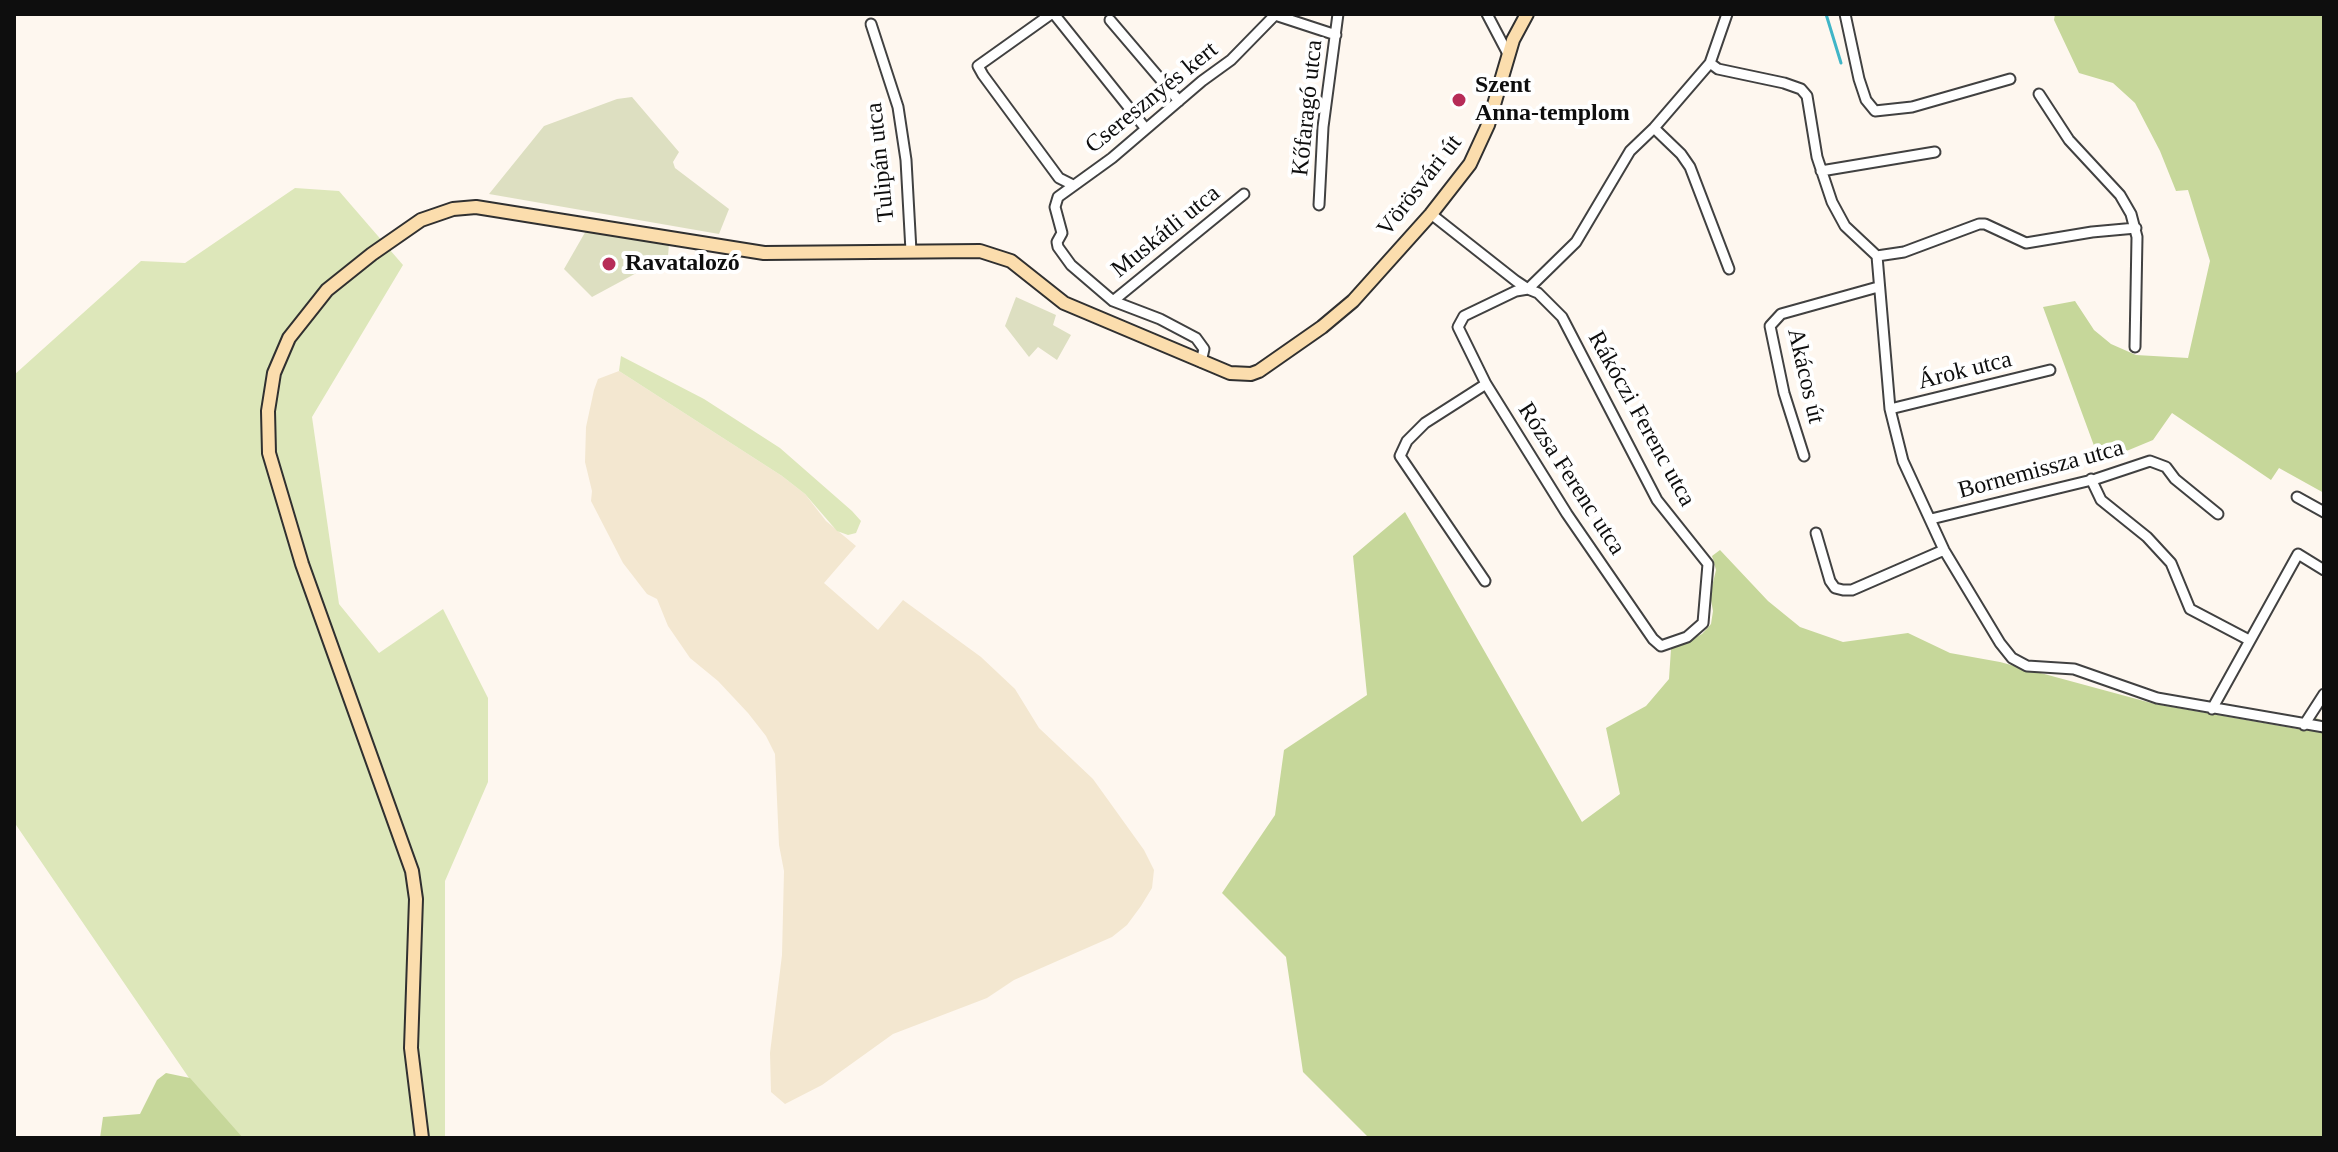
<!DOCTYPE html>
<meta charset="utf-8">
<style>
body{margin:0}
#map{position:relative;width:2338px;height:1152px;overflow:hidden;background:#fef7ef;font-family:"Times New Roman",serif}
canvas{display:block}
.frame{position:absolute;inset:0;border:16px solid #0e0e0e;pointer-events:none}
</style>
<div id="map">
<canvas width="2338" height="1152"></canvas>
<div class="frame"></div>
</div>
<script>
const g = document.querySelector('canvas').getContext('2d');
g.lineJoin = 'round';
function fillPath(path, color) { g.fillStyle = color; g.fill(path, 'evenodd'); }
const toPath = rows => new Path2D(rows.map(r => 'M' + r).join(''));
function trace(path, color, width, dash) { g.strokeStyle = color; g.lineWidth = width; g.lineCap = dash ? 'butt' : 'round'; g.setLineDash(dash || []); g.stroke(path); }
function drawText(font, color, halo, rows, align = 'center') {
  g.font = font + ' "Times New Roman",serif'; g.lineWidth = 8; g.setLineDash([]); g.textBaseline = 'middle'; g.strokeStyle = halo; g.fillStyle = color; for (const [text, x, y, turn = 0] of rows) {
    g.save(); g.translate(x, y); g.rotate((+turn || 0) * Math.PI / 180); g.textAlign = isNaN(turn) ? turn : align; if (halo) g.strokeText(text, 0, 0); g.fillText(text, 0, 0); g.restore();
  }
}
fillPath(toPath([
 [619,371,782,476,805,494,826,521,856,546,824,583,878,630,903,600,981,657,1015,689,1039,728,1093,779,1144,850,1154,870,1152,888,1141,906,1127,925,1112,937,1014,980,987,998,893,1034,822,1085,785,1104,771,1092,770,1053,782,955,784,871,779,845,775,754,766,736,748,713,718,681,690,658,668,626,657,599,647,594,623,563,591,501,592,491,585,462,586,427,594,390,598,379]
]), '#f3e7d0');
fillPath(toPath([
 [295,188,339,191,403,265,312,417,339,604,379,653,443,609,488,698,488,782,445,881,445,1138,230,1138,14,822,14,375,141,261,185,263],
 [621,356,704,399,780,448,852,511,861,521,856,533,848,535,837,531,805,494,782,476,619,371]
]), '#dde7ba');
fillPath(toPath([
 [2055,14,2324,14,2324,493,2279,468,2271,480,2172,413,2153,440,2100,462,2043,307,2075,301,2094,330,2111,344,2136,355,2188,358,2210,261,2188,190,2176,191,2160,151,2135,103,2113,83,2079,73,2054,20],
 [1405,512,1582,822,1620,794,1606,728,1646,706,1669,679,1671,649,1702,634,1711,624,1713,611,1710,595,1716,570,1712,556,1720,550,1768,601,1800,627,1843,642,1908,633,1950,653,2000,662,2155,704,2304,730,2316,718,2324,721,2324,1138,1369,1138,1303,1072,1286,957,1222,893,1275,815,1284,750,1367,695,1353,556],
 [166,1073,190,1078,243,1138,100,1138,103,1117,140,1114,157,1080]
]), '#c6d79a');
fillPath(toPath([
 [632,97,679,152,673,162,675,168,729,209,719,234,489,194,544,126,617,99],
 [587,229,669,244,668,256,592,297,564,269],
 [1016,297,1056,315,1053,325,1071,335,1057,360,1038,347,1029,357,1005,326]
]), '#dddfc1');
trace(toPath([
 [1826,14,1841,63]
]), '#40b5c7', 3);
const street = toPath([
 [1051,14,978,66,983,75,1059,178,1073,185],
 [1054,14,1146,129],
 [1487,14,1508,54],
 [1845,14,1859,79,1866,100,1875,111,1912,107,2010,79],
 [1110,20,1179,101],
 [871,24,898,107,906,160,911,251],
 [1710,63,1718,69,1784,83,1801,89,1807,96,1817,157,1832,202,1845,226,1877,256,1890,409,1903,461,1944,550,2000,643,2012,658,2027,666,2074,669,2157,698,2324,727],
 [2039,94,2069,140,2120,195,2131,214,2137,237,2135,347],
 [1654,128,1681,154,1690,167,1729,269],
 [1821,171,1935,152],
 [1319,205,1323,127,1338,14],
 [1431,214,1516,281,1528,289,1538,293,1562,317,1657,500,1708,564,1703,623,1687,637,1661,646,1653,639,1567,514,1486,384,1458,327,1464,316,1516,291,1528,289,1576,242,1630,151,1654,128,1710,63,1727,14],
 [1877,256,1904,252,1979,224,1985,224,2026,243,2092,232,2136,228],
 [1113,301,1244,194],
 [1201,362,1204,349,1196,338,1160,319,1113,301,1071,265,1058,247,1057,242,1062,233,1055,207,1058,197,1112,158,1202,81,1231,60,1275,15,1336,35],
 [1890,409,2050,370],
 [1804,456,1784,393,1770,326,1781,314,1878,287],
 [2091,479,2101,500,2147,537,2171,563,2190,609,2249,640],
 [2297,497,2324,512],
 [1931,519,2096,479,2150,461,2166,467,2175,479,2218,514],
 [1816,533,1830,581,1835,588,1843,590,1852,590,1944,550],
 [1485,581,1400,456,1407,441,1425,423,1486,384],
 [2212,709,2298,554,2324,570],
 [2304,725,2324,694]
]);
const secondary = toPath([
 [422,1138,411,1048,416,899,412,871,302,564,269,453,268,411,274,373,289,338,327,290,372,254,421,220,453,209,476,207,764,253,980,251,1011,261,1064,303,1230,373,1251,374,1259,371,1322,327,1353,301,1431,214,1470,164,1488,125,1513,40,1527,14]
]);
trace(street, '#414141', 13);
trace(secondary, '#303030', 16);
trace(street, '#fff', 9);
trace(secondary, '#fbddad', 12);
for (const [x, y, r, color] of [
 [1459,100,8,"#b72c58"],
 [609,264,8,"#b72c58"]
]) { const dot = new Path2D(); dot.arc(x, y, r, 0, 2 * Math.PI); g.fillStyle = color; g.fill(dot); trace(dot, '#fff', 3); }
drawText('bold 24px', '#0e0e0e', '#fff', [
 ["Szent",1475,86],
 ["Anna-templom",1475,114],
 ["Ravatalozó",625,264]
], 'left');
drawText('24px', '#0e0e0e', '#fff', [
 ["Cseresznyés kert",1152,98,-39],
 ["Kőfaragó utca",1308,108,-84],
 ["Tulipán utca",881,162,-96],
 ["Vörösvári út",1420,186,-52],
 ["Muskátli utca",1166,232,-39],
 ["Árok utca",1965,371,-14],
 ["Akácos út",1805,376,77],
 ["Rákóczi Ferenc utca",1641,419,61],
 ["Bornemissza utca",2041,470,-15],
 ["Rózsa Ferenc utca",1571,479,57]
]);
</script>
